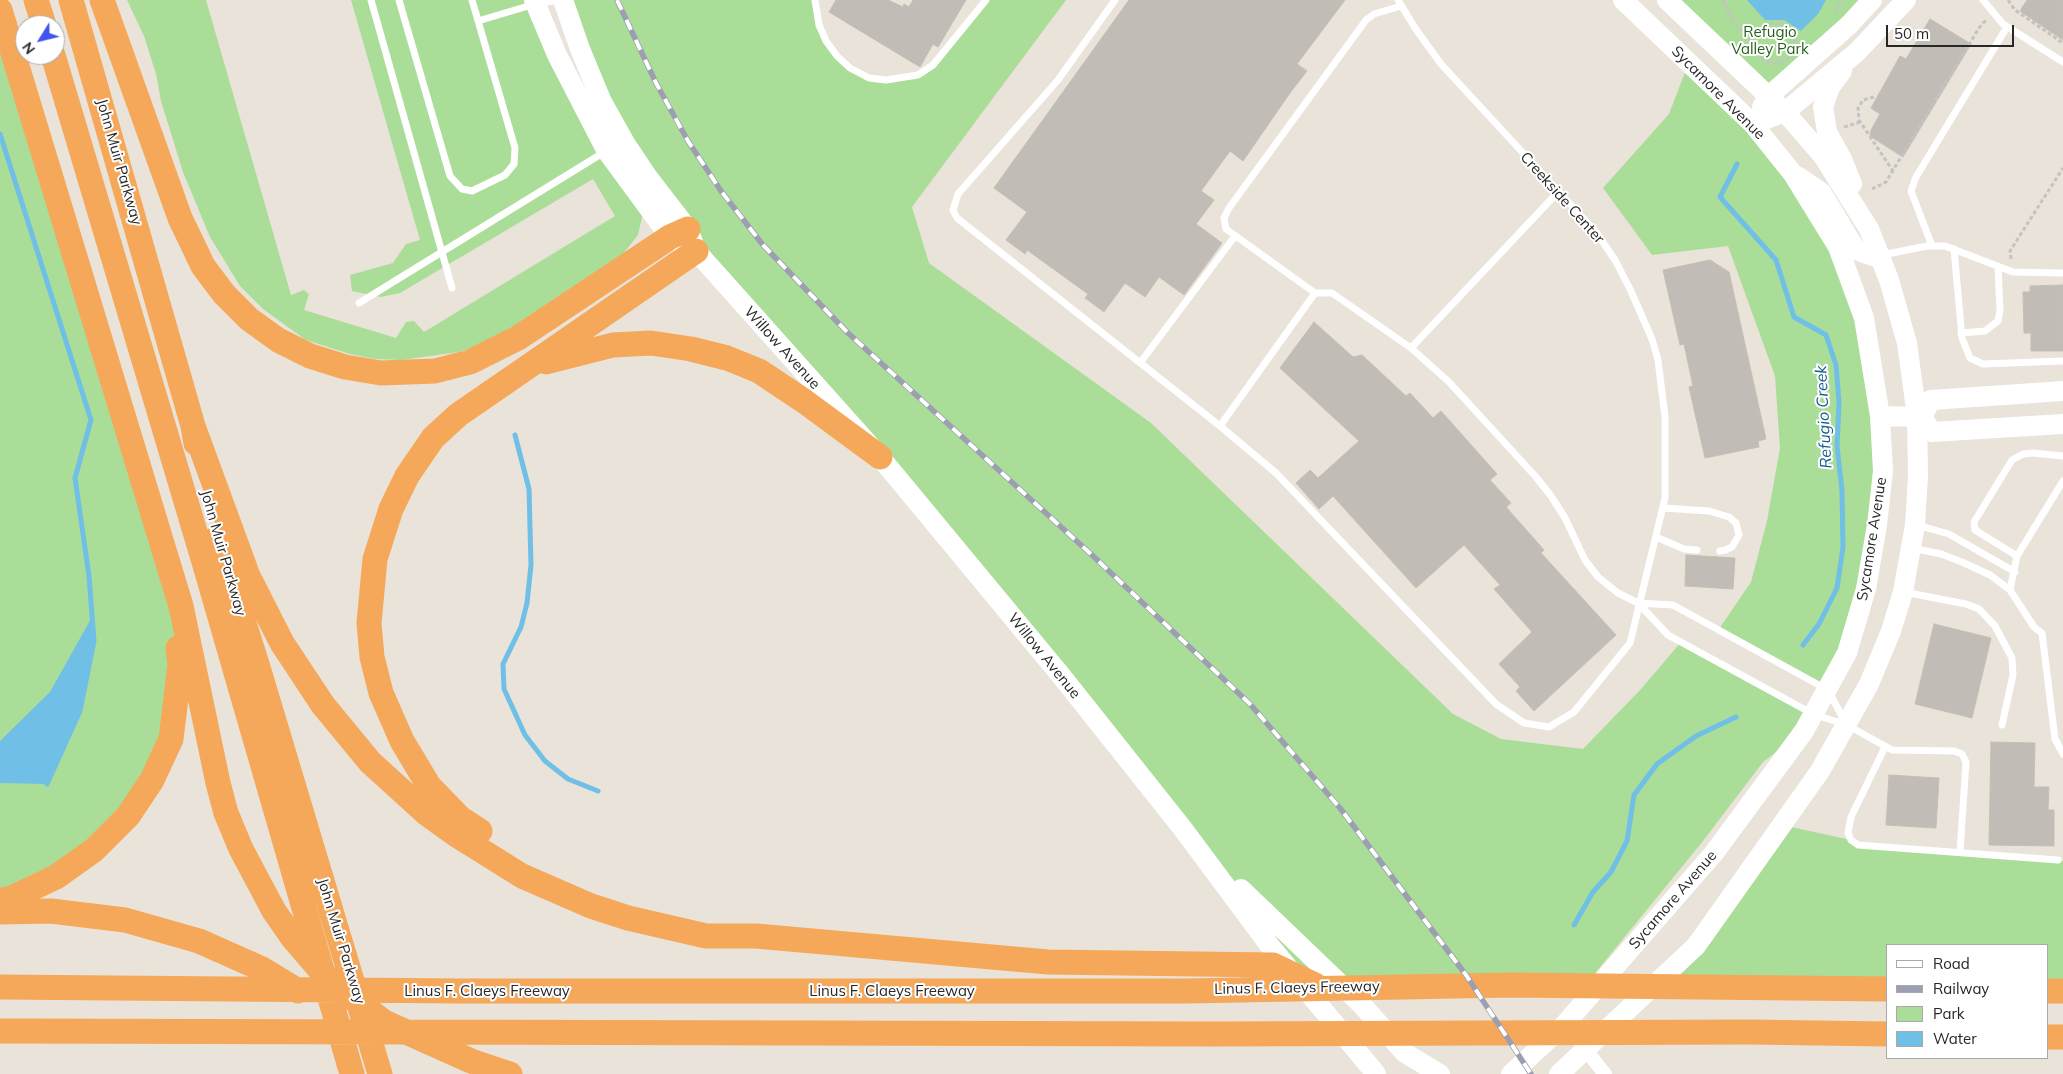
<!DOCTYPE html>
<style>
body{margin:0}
#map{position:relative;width:2063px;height:1074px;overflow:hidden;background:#e9e3d9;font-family:Mulish,sans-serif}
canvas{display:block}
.legend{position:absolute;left:1886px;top:944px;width:162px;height:115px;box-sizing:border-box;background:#fff;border:1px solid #a9a9a9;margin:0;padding:6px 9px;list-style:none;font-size:15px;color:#272727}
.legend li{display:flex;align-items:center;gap:10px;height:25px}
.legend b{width:25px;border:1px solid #a9a9a9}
.north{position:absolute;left:15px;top:15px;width:50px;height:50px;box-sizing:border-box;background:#fff;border:1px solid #a9a9a9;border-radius:50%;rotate:234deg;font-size:14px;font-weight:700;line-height:20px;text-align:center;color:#272727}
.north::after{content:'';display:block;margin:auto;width:18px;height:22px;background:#4054ef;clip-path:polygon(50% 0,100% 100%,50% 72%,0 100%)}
.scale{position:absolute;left:1886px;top:25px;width:128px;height:22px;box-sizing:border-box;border:2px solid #272727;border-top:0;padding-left:6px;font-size:15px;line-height:18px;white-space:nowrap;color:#272727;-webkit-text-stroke:4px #fff;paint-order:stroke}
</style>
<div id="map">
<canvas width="2063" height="1074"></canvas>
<ul class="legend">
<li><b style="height:6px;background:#fff"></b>Road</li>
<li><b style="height:6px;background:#9d9eb1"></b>Railway</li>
<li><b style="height:14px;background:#aadd98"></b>Park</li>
<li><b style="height:14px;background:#70bfe7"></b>Water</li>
</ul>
<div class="north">N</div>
<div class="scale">50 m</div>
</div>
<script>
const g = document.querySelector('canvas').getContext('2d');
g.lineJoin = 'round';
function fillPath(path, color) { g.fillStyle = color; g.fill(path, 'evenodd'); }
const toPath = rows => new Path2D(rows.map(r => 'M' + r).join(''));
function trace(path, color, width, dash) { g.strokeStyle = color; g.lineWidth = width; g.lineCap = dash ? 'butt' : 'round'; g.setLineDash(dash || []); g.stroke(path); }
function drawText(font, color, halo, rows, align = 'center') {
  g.font = font + ' Mulish,sans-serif'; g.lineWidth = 4; g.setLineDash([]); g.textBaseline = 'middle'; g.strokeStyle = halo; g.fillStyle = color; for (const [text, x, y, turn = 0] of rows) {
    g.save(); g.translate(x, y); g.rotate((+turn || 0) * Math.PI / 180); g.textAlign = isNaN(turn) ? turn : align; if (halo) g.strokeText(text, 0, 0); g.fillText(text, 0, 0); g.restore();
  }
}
fillPath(toPath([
 [127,0,206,0,291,295,304,290,309,294,304,310,396,338,406,322,414,321,424,332,615,216,593,179,400,293,381,297,352,291,350,275,393,263,406,244,420,240,351,0,534,0,645,204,638,235,623,254,536,314,486,343,459,352,401,360,375,359,350,354,306,340,263,309,240,286,210,237,183,172,161,101,156,74,144,36],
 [563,0,815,0,819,25,837,56,869,78,904,78,933,65,986,0,1066,0,912,207,929,263,1151,423,1453,714,1501,739,1583,749,1642,688,1681,642,1813,714,1804,731,1763,762,1703,841,1592,977,1319,987,1293,968,647,176],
 [1667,0,1872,0,1769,96],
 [0,10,165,552,180,665,177,704,128,816,0,901],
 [1689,62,1793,174,1864,318,1877,525,1828,690,1719,629,1751,582,1767,521,1780,448,1775,376,1728,246,1652,255,1603,188,1669,114],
 [1782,825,1851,840,1858,845,2063,861,2063,991,2047,991,2047,945,1887,945,1887,989,1658,987]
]), '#aadd98');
fillPath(toPath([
 [1747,0,1826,0,1818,14,1801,31,1784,20,1765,20],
 [92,617,94,641,80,711,47,784,0,783,0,741,50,692]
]), '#70bfe7');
trace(toPath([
 [0,134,91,420,75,478,89,576,94,641,80,711,47,784],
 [1737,164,1720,197,1776,260,1794,317,1826,335,1836,365,1839,403,1837,446,1842,491,1843,547,1837,588,1819,624,1803,645],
 [515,435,529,489,531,565,527,603,521,627,503,664,504,689,525,735,545,761,568,779,598,791],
 [1574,925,1593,892,1611,872,1627,841,1634,795,1657,764,1696,736,1736,717]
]), '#70bfe7', 5);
const building = toPath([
 [836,0,888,0,903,7,904,4,909,7,913,0,966,0,938,47,933,44,920,67,829,12,836,0],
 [1129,0,1345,0,1297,64,1307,71,1290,93,1243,161,1230,151,1201,191,1214,200,1196,224,1222,243,1184,295,1159,277,1145,297,1125,283,1104,312,1085,298,1088,294,1027,250,1025,254,1006,240,1027,212,994,188,1129,0],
 [2027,0,2063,0,2063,40,2020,11,2027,0],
 [1930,19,1971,44,1903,157,1870,136,1871,130,1880,114,1871,108,1900,56,1906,59,1930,19],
 [1710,260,1729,272,1766,439,1758,441,1759,447,1705,458,1689,387,1693,386,1684,344,1680,345,1663,270,1710,260],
 [2063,285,2063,351,2031,351,2031,333,2024,333,2023,292,2030,292,2030,286,2063,285],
 [1314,322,1353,357,1362,355,1406,396,1410,393,1433,418,1441,411,1497,474,1490,480,1511,503,1506,507,1544,550,1541,553,1616,635,1534,711,1516,691,1520,687,1499,664,1532,632,1494,589,1500,585,1464,545,1416,588,1333,496,1319,509,1296,483,1310,470,1318,478,1359,441,1280,368,1314,322],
 [1686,555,1735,558,1733,589,1685,586,1686,555],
 [1934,624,1991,638,1972,718,1915,704,1934,624],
 [1991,742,2035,743,2034,787,2049,787,2048,810,2054,810,2054,846,1989,845,1991,742],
 [1889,775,1939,778,1936,828,1886,825,1889,775]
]);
fillPath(building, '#c1bdb6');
trace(building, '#c4bfb3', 1);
trace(toPath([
 [1723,0,1730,16,1755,45],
 [2008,0,2015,10,2063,43],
 [1834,12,1843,0],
 '1755 43a20 20 0 1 1 40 0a20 20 0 1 1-40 0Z',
 [1874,97,1863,100,1858,108,1859,120,1893,171],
 [1844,127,1860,122],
 [1872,189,1886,182,1979,28,1986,20],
 [2011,259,2010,251,2063,168]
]), '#c3c3c3', 3, [4, 2.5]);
trace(toPath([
 [371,0,452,288],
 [399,0,450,176,462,189,472,191,505,175,514,164,515,148,472,0],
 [815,0,819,25,826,41,837,56,850,68,869,78,886,80,918,75,933,65,986,0],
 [1115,0,1058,80,958,194,953,210,957,218,1220,426,1276,473,1496,704,1524,723,1549,727,1574,712,1630,643,1665,498,1665,417,1658,360,1652,339,1630,289,1615,260,1596,232,1441,64,1415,28,1398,0],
 [1983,0,2003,24,2063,62],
 [1401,6,1374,14,1366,20,1229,208,1224,218,1226,229,1315,293,1332,293,1411,348,1449,382,1536,477,1551,496,1565,518,1585,560,1598,577,1618,593,1638,603],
 [478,21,535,4,559,0],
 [1932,246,1911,191,1916,177,2007,27],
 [1954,249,1962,338,1970,358,1983,364,2063,361],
 [1882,255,1927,246,1945,246,2013,272,2063,273],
 [359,303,606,151],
 [1961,333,1985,331,1998,321,2000,310,1998,267],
 [1411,348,1559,191],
 [1140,363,1235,236],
 [1220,426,1315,293],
 [2063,481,2017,556,2010,590,2034,627,2042,633,2055,739,2063,754],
 [1663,508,1709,511,1729,517,1736,523,1739,535,1732,547,1725,550,1720,551],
 [1917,525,1949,534,2015,572],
 [1656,537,1684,549,1697,550],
 [1912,548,1941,554,1962,562,1990,575,2010,590],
 [2017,556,1975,530,1974,522,2012,460,2023,454,2033,453,2063,456],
 [1904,592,1966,604,1979,609,1995,626,2012,658,2013,675,2002,725],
 [1845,722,1828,690,1673,605,1638,603,1668,635,1813,714,1847,725,1892,750,1954,751,1962,754,1966,762,1960,852],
 [1885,747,1851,817,1848,833,1851,840,1858,845,2058,860]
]), '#fff', 7);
trace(toPath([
 [1581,1044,1605,1074]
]), '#fff', 14);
trace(toPath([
 [534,0,557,55,606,150,670,237,696,251,880,457,1063,678,1183,829,1270,946,1376,1074],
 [563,0,580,49,602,102,625,143,647,176,688,229,693,242],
 [1842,71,1830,87,1823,107,1827,132,1842,159,1852,184],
 [1762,107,1769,96,1849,25,1872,0],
 [1753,124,1785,112,1857,52,1906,0],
 [1797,176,1821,192,1856,250,1872,256,1880,255],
 [1880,416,1922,417],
 [1922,417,1931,400,2063,391],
 [1922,417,1932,432,2063,424],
 [1241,889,1362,1005,1405,1053,1440,1074],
 [1511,1074,1565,1024,1714,853,1804,731,1847,653,1866,589,1877,525,1883,471,1880,416,1864,318,1838,247,1793,174,1753,124,1623,0],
 [1559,1074,1696,946,1820,771,1869,684,1891,631,1903,592,1915,525,1918,476,1917,417,1907,343,1889,280,1869,229,1823,156,1785,112,1667,0]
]), '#fff', 20);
trace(toPath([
 [36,0,44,25],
 [71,0,193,426,196,443],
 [102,0,180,218,203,266,224,294,249,319,278,340,310,356,345,367,381,373,435,371,470,362,518,338,670,237,688,229],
 [0,10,181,606,218,783,226,813,241,849,274,911,292,937,329,980,384,1022,471,1061,510,1074],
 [53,55,204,562,352,1074],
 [546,362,613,345,651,343,691,349,727,358,759,371,804,401,880,457],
 [193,426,248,576,282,643,323,705,370,762,426,813,458,836,522,876,591,906,628,918,706,936,756,936,1048,962,1273,965,1315,985],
 [217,538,257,664,380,1074],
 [480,831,460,818,429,786,402,741,381,693,372,657,369,623,375,559,391,509,407,476,433,438,458,415,696,251],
 [0,901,12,898,56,877,94,850,128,816,152,780,171,739,180,665,178,648],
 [0,912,51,911,125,920,199,941,262,969,298,991],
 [0,987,461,991,1186,991,1511,985,1887,989],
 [2047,991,2063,991],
 [0,1031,1214,1034,1749,1032,1887,1034],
 [2047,1037,2063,1037]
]), '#f5a859', 25);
const rail = toPath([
 [617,0,656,83,688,141,721,191,763,245,848,333,1093,556,1250,704,1340,808,1466,975,1531,1074]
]);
trace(rail, '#9d9eb1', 5.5);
trace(rail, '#fff', 4, [11]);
drawText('15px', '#255e1d', '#fff', [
 ["Refugio",1770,32],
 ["Valley Park",1770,49]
]);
drawText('15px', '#272727', '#fff', [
 ["Sycamore Avenue",1718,93,45],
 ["John Muir Parkway",119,162,74],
 ["Creekside Center",1562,198,48],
 ["Willow Avenue",782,348,48],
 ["Sycamore Avenue",1872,539,-81],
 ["John Muir Parkway",223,553,74],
 ["Willow Avenue",1044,656,51],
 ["Sycamore Avenue",1673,900,-49],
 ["John Muir Parkway",341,941,73],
 ["Linus F. Claeys Freeway",1297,988,-1],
 ["Linus F. Claeys Freeway",487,991],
 ["Linus F. Claeys Freeway",892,991]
]);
drawText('italic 16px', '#145b8e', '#fff', [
 ["Refugio Creek",1824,417,-93]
]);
</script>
